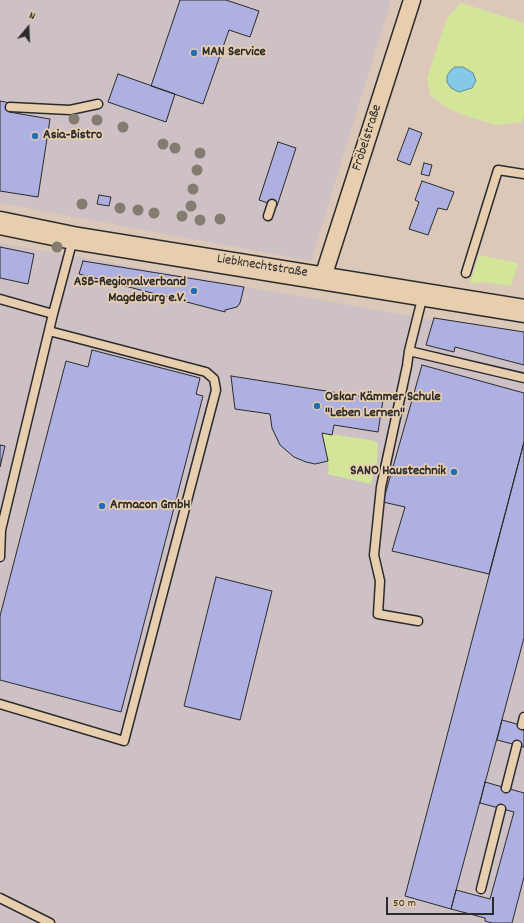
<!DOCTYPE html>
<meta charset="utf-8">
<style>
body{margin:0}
#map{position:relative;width:524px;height:923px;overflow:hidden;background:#dbc8b9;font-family:Dekko,sans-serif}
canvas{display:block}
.north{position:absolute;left:8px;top:8px;width:40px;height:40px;-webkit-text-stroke:3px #e7ceaf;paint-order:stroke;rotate:19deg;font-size:11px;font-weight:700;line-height:16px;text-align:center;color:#2b2b2b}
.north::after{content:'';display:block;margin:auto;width:14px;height:18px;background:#2b2b2b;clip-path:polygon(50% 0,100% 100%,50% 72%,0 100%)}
.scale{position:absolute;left:386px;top:897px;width:108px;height:18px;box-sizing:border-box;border:2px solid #2b2b2b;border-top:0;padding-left:5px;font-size:12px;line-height:14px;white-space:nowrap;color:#2b2b2b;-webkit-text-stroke:3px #e7ceaf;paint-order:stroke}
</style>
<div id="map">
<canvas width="524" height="923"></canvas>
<div class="north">N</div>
<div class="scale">50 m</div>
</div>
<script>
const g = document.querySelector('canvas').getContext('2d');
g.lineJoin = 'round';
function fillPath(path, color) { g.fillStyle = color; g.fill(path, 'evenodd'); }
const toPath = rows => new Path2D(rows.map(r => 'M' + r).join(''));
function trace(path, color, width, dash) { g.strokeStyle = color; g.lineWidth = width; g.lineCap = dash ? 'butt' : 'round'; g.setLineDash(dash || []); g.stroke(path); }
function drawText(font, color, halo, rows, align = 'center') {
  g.font = font + ' Dekko,sans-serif'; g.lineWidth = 3.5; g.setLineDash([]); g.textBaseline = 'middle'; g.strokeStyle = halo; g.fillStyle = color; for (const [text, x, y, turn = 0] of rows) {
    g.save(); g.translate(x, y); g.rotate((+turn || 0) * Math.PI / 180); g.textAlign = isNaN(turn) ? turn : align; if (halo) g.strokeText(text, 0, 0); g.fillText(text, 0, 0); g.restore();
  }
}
fillPath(toPath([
 [0,0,391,0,311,261,0,203],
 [0,243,524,336,524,923,0,923]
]), '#cdc1c5');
fillPath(toPath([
 [461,3,524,23,524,115,522,122,497,125,472,118,449,109,430,95,427,78,447,18],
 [479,255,518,263,511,286,484,282,470,284],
 [322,433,371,440,378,443,377,464,375,463,371,484,327,474,329,468]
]), '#d2e599');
const water = toPath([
 [455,67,463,67,473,73,476,81,472,88,459,92,451,88,447,82,447,76,451,70,455,67]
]);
fillPath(water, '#84c9e6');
trace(water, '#608a9b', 1);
const building = toPath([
 [180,0,226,0,259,11,250,37,229,30,203,104,151,86,180,0],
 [118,74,175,94,166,122,108,102,118,74],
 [0,101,10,103,9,112,50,119,38,197,0,191,0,101],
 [409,128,422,133,410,165,397,160,409,128],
 [278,142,296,148,277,206,259,200,278,142],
 [424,163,432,165,429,176,421,174,424,163],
 [422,181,454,192,447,210,438,208,428,235,409,229,419,202,415,200,422,181],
 [99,195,111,197,109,206,97,204,99,195],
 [0,247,34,254,28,284,0,278,0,247],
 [83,261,244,287,240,303,237,307,225,310,225,312,79,274,83,261],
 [434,318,524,332,524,365,455,347,454,352,426,345,434,318],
 [92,350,200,378,196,394,203,396,121,712,0,680,0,616,66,361,88,367,92,350],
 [422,365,524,393,524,442,489,574,392,551,405,507,383,502,422,365],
 [231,376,383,400,378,432,334,425,332,435,322,433,328,461,315,464,306,462,294,457,280,445,272,428,270,414,235,409,231,376],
 [524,442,524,638,451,909,405,896,524,442],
 [0,445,5,446,0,467,0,445],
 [216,577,272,591,240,720,184,706,216,577],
 [502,720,524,726,524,747,497,740,502,720],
 [485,782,524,793,524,877,512,923,492,923,485,921,485,918,451,909,456,890,490,899,514,812,480,803,485,782]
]);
fillPath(building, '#adb0e1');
trace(building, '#2b2b2b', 1);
const lane = toPath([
 [10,107,70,110,98,104],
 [268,216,272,204],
 [466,273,498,170,524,174],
 [423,295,409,351,524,378],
 [0,299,53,314],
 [409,351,407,366,381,487,374,555,380,581,378,614,418,621],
 [0,557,1,530,53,314,73,239],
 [0,704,124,741,216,390,214,379,206,372,49,331],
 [522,725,524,717],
 [506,788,517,745],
 [481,889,501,809],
 [0,898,50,923]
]);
const street = toPath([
 [323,277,412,0]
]);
const secondary = toPath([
 [0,223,73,238,524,311]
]);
trace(lane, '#2b2b2b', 11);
trace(street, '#2b2b2b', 19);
trace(secondary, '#2b2b2b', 25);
trace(lane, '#e7ceaf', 8);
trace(street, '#e7ceaf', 16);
trace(secondary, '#e7ceaf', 22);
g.fillStyle = '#847c71';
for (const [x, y] of [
 [74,119],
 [97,120],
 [123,127],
 [163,144],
 [175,148],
 [200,153],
 [197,170],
 [193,189],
 [82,204],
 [191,206],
 [120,208],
 [138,210],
 [154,213],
 [182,216],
 [220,219],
 [200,220],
 [57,247]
]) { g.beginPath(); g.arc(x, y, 5.5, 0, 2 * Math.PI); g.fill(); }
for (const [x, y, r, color] of [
 [194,53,4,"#1f6fb2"],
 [35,136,4,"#1f6fb2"],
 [194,291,4,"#1f6fb2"],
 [317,406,4,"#1f6fb2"],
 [454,472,4,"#1f6fb2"],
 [102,506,4,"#1f6fb2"]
]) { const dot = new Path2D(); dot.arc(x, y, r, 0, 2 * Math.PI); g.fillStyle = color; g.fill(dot); trace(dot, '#e7ceaf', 1.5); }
drawText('bold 14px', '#2b2b2b', '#e7ceaf', [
 ["MAN Service",202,53],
 ["Asia-Bistro",43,136],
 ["ASB-Regionalverband",186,283,"right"],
 ["Magdeburg e.V.",186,299,"right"],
 ["Oskar Kämmer Schule",325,398],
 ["\"Leben Lernen\"",325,414],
 ["SANO Haustechnik",446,472,"right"],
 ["Armacon GmbH",110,506]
], 'left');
drawText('14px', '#2b2b2b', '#e7ceaf', [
 ["Fröbelstraße",368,138,-72],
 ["Liebknechtstraße",262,267,9]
]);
</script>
